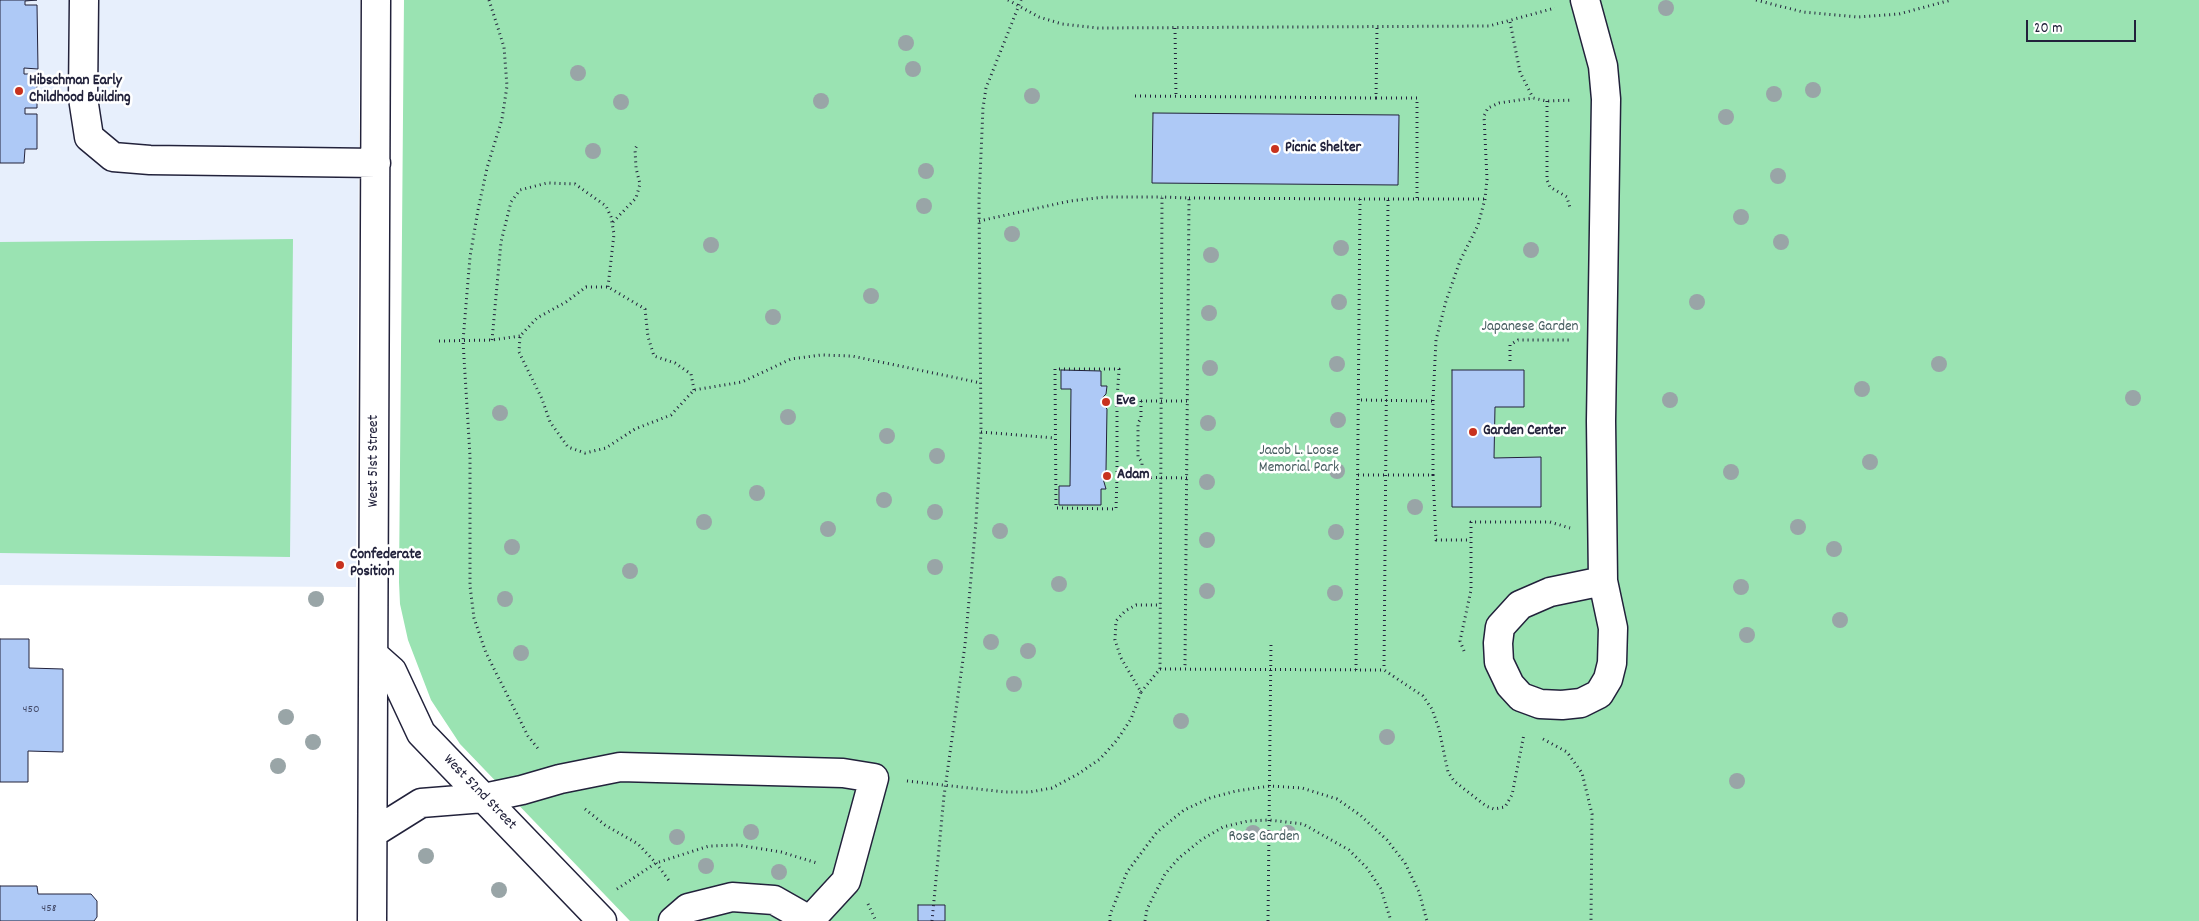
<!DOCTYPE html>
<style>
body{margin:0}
#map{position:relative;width:2199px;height:921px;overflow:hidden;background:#fff;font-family:Dekko,sans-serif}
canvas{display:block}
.scale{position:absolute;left:2026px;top:20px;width:110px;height:22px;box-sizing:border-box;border:2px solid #22223b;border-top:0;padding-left:6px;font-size:15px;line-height:18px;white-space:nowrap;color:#22223b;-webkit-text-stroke:4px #fff;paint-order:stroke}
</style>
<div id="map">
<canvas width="2199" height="921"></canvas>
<div class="scale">20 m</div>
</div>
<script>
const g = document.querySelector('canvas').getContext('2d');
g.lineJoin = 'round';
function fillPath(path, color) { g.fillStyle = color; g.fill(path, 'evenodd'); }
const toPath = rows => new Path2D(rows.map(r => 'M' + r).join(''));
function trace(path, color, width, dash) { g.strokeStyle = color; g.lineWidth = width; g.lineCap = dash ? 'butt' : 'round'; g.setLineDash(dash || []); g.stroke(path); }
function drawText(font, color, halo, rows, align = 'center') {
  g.font = font + ' Dekko,sans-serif'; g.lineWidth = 5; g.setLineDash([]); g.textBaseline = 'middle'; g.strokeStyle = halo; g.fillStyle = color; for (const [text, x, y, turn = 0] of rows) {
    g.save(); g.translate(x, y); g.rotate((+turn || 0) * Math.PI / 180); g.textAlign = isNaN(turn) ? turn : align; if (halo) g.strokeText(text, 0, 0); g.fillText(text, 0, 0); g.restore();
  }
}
fillPath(toPath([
 [0,0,360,0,356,587,0,585]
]), '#e7effc');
fillPath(toPath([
 [404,0,2199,0,2199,921,630,921,460,744,431,700,408,640,400,604,399,582],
 [293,239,290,557,0,553,0,242]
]), '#9ae3b2');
const building = toPath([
 [0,0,37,0,25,1,25,5,37,5,38,69,24,68,24,74,37,74,37,108,25,108,25,114,37,114,37,149,25,149,24,163,0,163,0,0],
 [1153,113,1399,115,1398,185,1152,183,1153,113],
 [1061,370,1101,371,1101,386,1107,386,1106,394,1102,398,1102,404,1107,409,1106,470,1102,475,1106,489,1101,489,1101,505,1059,505,1059,486,1070,486,1071,389,1061,389,1061,370],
 [1452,370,1524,370,1524,407,1495,407,1494,458,1541,457,1541,507,1452,507,1452,370],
 [0,639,29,639,29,668,63,669,63,752,28,751,28,782,0,782,0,639],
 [0,886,37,886,38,894,91,894,97,901,97,917,94,921,0,921,0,886],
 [918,905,945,905,945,921,918,921,918,905]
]);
fillPath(building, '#aec9f6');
trace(building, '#22223b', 1);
const minor = toPath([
 [84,0,83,98,89,137,113,157,150,160,376,163],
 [1585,0,1603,66,1606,99,1601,421,1603,581,1613,628,1612,663,1608,679,1599,694,1581,703,1562,705,1540,704,1521,697,1510,685,1499,662,1498,643,1500,627,1520,605,1550,592,1603,581],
 [374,655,392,671,421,733,602,921],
 [373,833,421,803,484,798,522,790,560,779,620,767,843,773,874,778,846,881,811,919],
 [372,921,376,0],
 [673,921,688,908,732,897,774,900,811,921]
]);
trace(minor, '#22223b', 31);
trace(toPath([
 [489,0,504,47,507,86,502,119,487,168,478,210,470,257,463,341,470,456,470,586,474,618,486,653,528,736,540,751],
 [1008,0,1039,17,1062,24,1098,28,1489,26,1555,8],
 [1756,0,1803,12,1858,17,1899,14,1951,0],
 [1510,22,1520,72,1533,98],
 [1175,28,1176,97],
 [1135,96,1376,98,1377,26],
 [1376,98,1417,98,1417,200],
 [1547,101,1547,180,1550,187,1567,197,1570,208],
 [1189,198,1360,199],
 [1388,199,1485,199],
 [979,221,1070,201,1105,197,1162,197],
 [613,222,636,198,640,184,636,168,635,149,638,144],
 [492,340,501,242,511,202,520,190,547,183,575,184,606,206,611,217,614,234,608,287],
 [439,341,492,340,520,336],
 [1510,361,1510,345,1518,340,1569,340],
 [694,390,691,374,675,363,654,356,648,337,645,309,608,287,586,287,566,302,537,318,520,336,519,352,542,399,550,422,568,447,585,453,606,448,635,429,671,415,694,390,742,382,791,359,821,355,852,356,981,383],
 [1141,401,1141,418,1138,423,1138,457,1142,462,1142,477],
 [1433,401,1436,340,1446,301,1460,261,1478,225,1485,199,1487,179,1484,116,1488,108,1499,103,1533,98,1547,101,1573,100],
 [981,432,1055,438],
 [1358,475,1433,475,1433,401,1359,400],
 [1433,475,1436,540,1471,540],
 [1117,477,1116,509,1056,508,1055,369,1119,369,1117,401],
 [1187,478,1117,477,1117,401,1188,401],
 [1464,651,1460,641,1471,590,1471,522,1550,522,1570,528],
 [1160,669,1384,670,1423,696,1432,709,1439,729,1448,772,1454,781,1486,806,1494,809,1505,807,1512,795,1524,734],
 [1356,670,1360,199,1388,199,1384,670],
 [1141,692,1160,669,1162,197,1189,198,1185,669],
 [1543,739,1567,752,1582,773,1592,814,1591,921],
 [907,781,1005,792,1030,792,1052,788,1078,774,1100,759,1117,740,1131,719,1141,692,1121,658,1115,640,1116,621,1125,611,1136,605,1161,605],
 [585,809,605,825,638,844,656,863,670,882],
 [617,889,656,863,709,846,738,845,781,852,817,863],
 [868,904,876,921],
 [932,921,944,796,965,645,976,522,981,432,979,200,983,108,986,88,1021,0],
 [1110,921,1110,915,1127,872,1157,832,1184,810,1210,798,1236,791,1270,786,1302,788,1337,799,1360,815,1387,840,1405,863,1419,892,1427,921],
 [1145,921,1147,909,1165,874,1179,858,1201,840,1223,827,1248,821,1269,820,1303,824,1349,850,1367,868,1381,889,1391,921],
 [1268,921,1271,641]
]), '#22223b', 3, [1, 4]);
trace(minor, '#fff', 28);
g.fillStyle = '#99a5a7';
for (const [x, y] of [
 [1666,8],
 [906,43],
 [913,69],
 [578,73],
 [1813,90],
 [1774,94],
 [1032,96],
 [821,101],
 [621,102],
 [1726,117],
 [593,151],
 [926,171],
 [1778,176],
 [924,206],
 [1741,217],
 [1012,234],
 [1781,242],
 [711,245],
 [1341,248],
 [1531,250],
 [1211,255],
 [871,296],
 [1339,302],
 [1697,302],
 [1209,313],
 [773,317],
 [1337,364],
 [1939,364],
 [1210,368],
 [1862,389],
 [2133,398],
 [1670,400],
 [500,413],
 [788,417],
 [1338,420],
 [1208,423],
 [887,436],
 [937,456],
 [1870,462],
 [1337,471],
 [1731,472],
 [1207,482],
 [757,493],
 [884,500],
 [1415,507],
 [935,512],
 [704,522],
 [1798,527],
 [828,529],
 [1000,531],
 [1336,532],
 [1207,540],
 [512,547],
 [1834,549],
 [935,567],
 [630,571],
 [1059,584],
 [1741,587],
 [1207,591],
 [1335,593],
 [316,599],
 [505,599],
 [1840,620],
 [1747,635],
 [991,642],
 [1028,651],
 [521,653],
 [1014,684],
 [286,717],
 [1181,721],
 [1387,737],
 [313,742],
 [278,766],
 [1737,781],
 [751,832],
 [1253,833],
 [1288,833],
 [677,837],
 [426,856],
 [706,866],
 [779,872],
 [499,890]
]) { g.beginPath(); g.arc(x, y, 8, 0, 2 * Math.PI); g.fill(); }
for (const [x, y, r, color] of [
 [19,91,5,"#c8321e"],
 [1275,149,5,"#c8321e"],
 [1106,402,5,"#c8321e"],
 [1473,432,5,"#c8321e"],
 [1107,476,5,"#c8321e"],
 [340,565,5,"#c8321e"]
]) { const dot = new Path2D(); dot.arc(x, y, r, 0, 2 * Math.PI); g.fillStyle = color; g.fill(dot); trace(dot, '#fff', 2); }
drawText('12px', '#454c6a', null, [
 ["450",31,710],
 ["458",49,909]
]);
drawText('bold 15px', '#22223b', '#fff', [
 ["Hibschman Early",29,82],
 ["Childhood Building",29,99],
 ["Picnic Shelter",1285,149],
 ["Eve",1116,402],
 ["Garden Center",1483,432],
 ["Adam",1117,476],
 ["Confederate",350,556],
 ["Position",350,573]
], 'left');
drawText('15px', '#465c5f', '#fff', [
 ["Japanese Garden",1530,328],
 ["Jacob L. Loose",1299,452],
 ["Memorial Park",1299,469],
 ["Rose Garden",1264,838]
]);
drawText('15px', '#22223b', '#fff', [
 ["West 51st Street",375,461,-90],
 ["West 52nd Street",479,793,46]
]);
</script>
